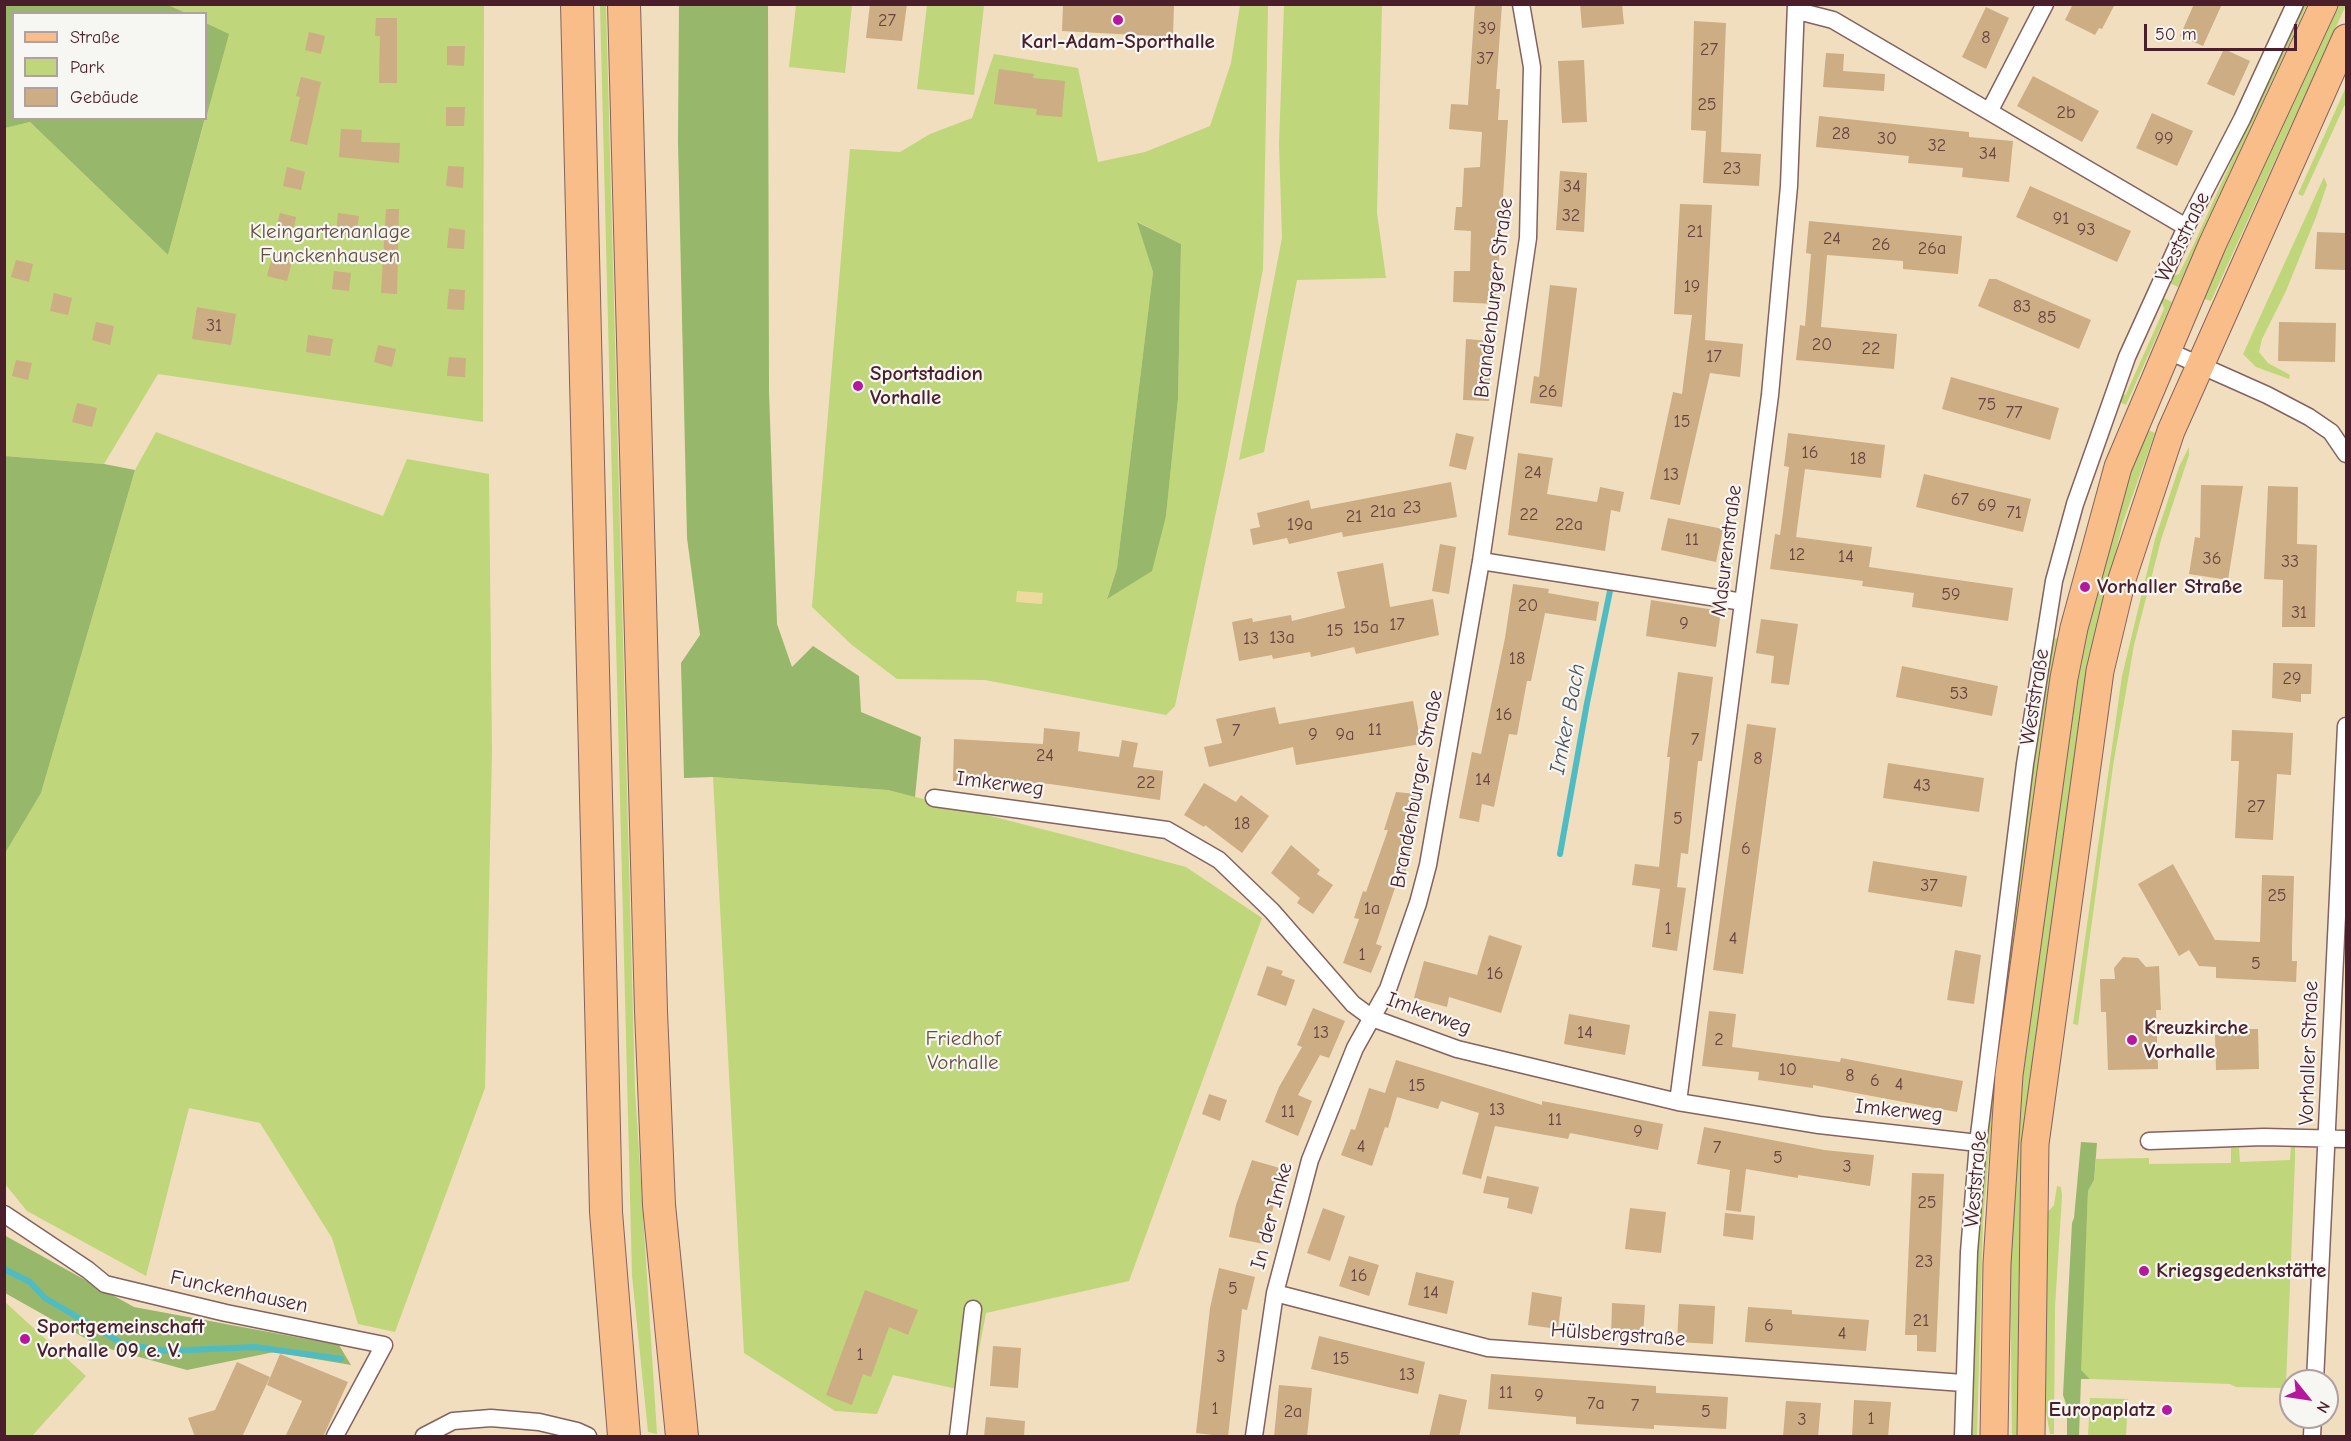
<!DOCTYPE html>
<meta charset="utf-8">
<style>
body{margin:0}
#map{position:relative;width:2351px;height:1441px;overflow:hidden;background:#f1debf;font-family:"Comic Neue",sans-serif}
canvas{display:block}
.frame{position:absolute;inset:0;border:6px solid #4a1f2b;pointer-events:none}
.legend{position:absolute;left:12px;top:12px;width:195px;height:108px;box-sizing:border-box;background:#f6f6f2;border:2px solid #b1a0a2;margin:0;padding:8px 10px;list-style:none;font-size:18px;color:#4a1f2b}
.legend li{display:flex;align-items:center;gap:12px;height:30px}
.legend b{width:30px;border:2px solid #b1a0a2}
.north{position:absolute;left:2279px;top:1369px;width:60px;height:60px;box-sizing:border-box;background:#f6f6f2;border:2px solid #b1a0a2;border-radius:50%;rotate:120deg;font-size:16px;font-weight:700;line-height:24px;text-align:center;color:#4a1f2b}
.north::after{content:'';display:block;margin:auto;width:21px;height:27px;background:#b5179e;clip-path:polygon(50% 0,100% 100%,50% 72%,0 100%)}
.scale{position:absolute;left:2144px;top:24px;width:153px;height:27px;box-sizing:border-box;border:3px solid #4a1f2b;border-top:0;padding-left:8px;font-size:18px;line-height:21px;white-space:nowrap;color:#4a1f2b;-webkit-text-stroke:4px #f6f6f2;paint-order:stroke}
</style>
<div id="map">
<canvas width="2351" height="1441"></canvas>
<div class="frame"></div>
<ul class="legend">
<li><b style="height:8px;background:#f8bd88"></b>Straße</li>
<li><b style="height:16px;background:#bfd67a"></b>Park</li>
<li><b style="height:16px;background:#ccad84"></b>Gebäude</li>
</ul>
<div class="north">N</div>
<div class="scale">50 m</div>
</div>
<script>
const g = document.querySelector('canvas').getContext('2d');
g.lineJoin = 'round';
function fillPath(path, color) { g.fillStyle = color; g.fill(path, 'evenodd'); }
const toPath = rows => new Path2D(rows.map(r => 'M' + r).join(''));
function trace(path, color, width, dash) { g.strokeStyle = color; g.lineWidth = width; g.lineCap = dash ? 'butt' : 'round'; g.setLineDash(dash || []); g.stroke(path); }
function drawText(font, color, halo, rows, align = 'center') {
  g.font = font + ' "Comic Neue",sans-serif'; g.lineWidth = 4.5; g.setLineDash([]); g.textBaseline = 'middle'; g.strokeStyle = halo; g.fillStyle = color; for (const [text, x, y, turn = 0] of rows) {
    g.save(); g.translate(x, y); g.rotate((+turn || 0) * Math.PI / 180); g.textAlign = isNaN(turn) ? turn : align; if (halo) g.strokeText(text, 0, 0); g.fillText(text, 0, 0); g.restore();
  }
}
fillPath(toPath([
 [168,5,484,5,483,422,158,374,104,464,5,456,4,128,30,122,168,255,228,34,206,23,206,14,186,13],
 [600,5,606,5,635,1089,657,1434,648,1432,632,1275],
 [796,5,852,5,845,73,789,67],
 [927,5,984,5,974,95,917,89],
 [1240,5,1268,5,1263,269,1226,465,1175,706,1166,715,985,680,897,679,852,645,812,607,850,149,900,152,930,134,972,118,994,54,1078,68,1098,162,1145,152,1210,126,1231,63],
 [1138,222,1181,244,1178,399,1166,516,1107,598,1117,568,1153,272],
 [1284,5,1382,5,1377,213,1386,278,1297,280,1264,452,1239,460,1282,238,1279,144],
 [2302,5,2307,5,2178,287,2168,282,2169,278,2179,274,2193,246],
 [2335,5,2346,5,2211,301,2202,298],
 [2346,87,2346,102,2303,196,2298,194],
 [2324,177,2327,185,2316,217,2286,291,2262,339,2259,352,2268,363,2290,375,2289,379,2256,367,2243,354],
 [2160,296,2172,302,2126,405,2115,400,2126,394,2164,309],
 [2146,429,2155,433,2123,522,2088,668,2048,949,2022,1193,2019,1311,2021,1436,2012,1436,2010,1259,2019,1107,2029,1019,2073,699,2091,610,2131,470],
 [156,432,383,516,407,459,489,474,492,750,485,1088,395,1332,358,1324,332,1238,260,1123,189,1108,146,1276,27,1211,5,1184,4,853,41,793,135,470],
 [2189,447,2189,455,2161,540,2134,645,2113,766,2078,1025,2073,1024,2122,676,2155,539,2179,467],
 [2056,638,2058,639,2049,688,1996,1071,1983,1222,1977,1436,1972,1436,1976,1271,1984,1148,1992,1070,2037,737,2053,640],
 [713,777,888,790,1085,840,1186,867,1262,918,1129,1281,986,1313,971,1392,893,1375,877,1414,835,1411,744,1353],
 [2291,1146,2295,1147,2295,1160,2286,1384,2281,1388,2236,1387,2230,1384,2090,1379,2080,1370,2088,1191,2094,1180,2096,1159,2149,1158,2149,1164,2231,1163,2231,1148,2239,1148,2240,1162,2290,1160],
 [2057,1186,2061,1187,2062,1196,2055,1307,2054,1434,2050,1434,2044,1402,2044,1216,2054,1205],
 [5,1302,86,1376,32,1436,5,1436],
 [2090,1398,2128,1399,2126,1436,2088,1436]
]), '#bfd67a');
fillPath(toPath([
 [4,5,168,5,186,13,14,14,14,118,205,118,168,255,30,122,5,128],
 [679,5,768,5,769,391,777,624,792,667,813,646,859,676,861,712,921,737,915,797,888,790,713,777,684,778,681,663,700,635,687,538,678,142],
 [206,23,229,34,206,118],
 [1137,222,1181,244,1178,399,1166,516,1152,571,1107,599,1117,568,1153,272],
 [5,456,104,464,135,470,41,793,5,853],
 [2081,1142,2097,1143,2094,1180,2088,1191,2081,1370,2090,1379,2081,1379,2079,1436,2067,1436,2067,1407,2063,1395,2072,1223,2074,1218],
 [4,1235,134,1307,339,1345,351,1365,274,1352,187,1370,99,1346,5,1293]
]), '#97b76a');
fillPath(toPath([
 [1017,591,1043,593,1042,604,1016,602]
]), '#eeda9e');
trace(toPath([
 [1560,854,1587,703,1610,591],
 [4,1269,30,1282,45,1298,123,1344,167,1351,255,1347,341,1359]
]), '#4ebcc2', 6);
fillPath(toPath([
 [870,4,907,4,902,41,866,38],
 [1063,4,1174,4,1173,37,1062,31],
 [1475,4,1502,4,1496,89,1500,89,1498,120,1508,120,1496,304,1453,302,1454,271,1470,271,1471,231,1454,230,1456,207,1462,207,1464,168,1480,167,1482,132,1449,129,1451,104,1468,105],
 [1580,4,1622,4,1624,24,1582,28],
 [2073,4,2115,4,2102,29,2099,28,2095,35,2065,20],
 [2194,4,2222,4,2203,46,2180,36],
 [1986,7,2009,18,1986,69,1962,57],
 [376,18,397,18,397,83,379,83,380,36,375,36],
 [1694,21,1726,23,1721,152,1761,154,1759,186,1703,183,1706,131,1691,130],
 [309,32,325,36,321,54,305,50],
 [447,46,465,46,464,66,447,65],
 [2224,49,2250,61,2234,96,2207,84],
 [1826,53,1844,54,1843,71,1885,74,1884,91,1823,87],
 [1584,60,1587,122,1562,123,1558,61],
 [999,69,1034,74,1033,78,1065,81,1062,117,1036,115,1037,109,994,104],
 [2033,76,2099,111,2082,142,2017,106],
 [301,77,321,82,307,145,290,141,300,97,296,96],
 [446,107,465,107,464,126,446,126],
 [2152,113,2193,131,2177,166,2136,148],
 [1819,116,1969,132,1969,137,2013,141,2009,182,1962,177,1963,168,1908,163,1909,156,1816,147],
 [341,129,362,130,361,142,400,143,399,163,339,157],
 [448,166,464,167,463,188,446,186],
 [287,167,305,172,301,190,283,186],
 [1560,171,1587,173,1584,232,1556,230],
 [2030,186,2131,231,2117,262,2016,217],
 [1680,204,1712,205,1705,340,1743,344,1740,377,1710,373,1680,505,1650,499,1673,392,1682,394,1692,315,1674,314],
 [386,209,399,209,397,294,381,293],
 [280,213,296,217,292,236,275,232],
 [338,213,359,216,356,236,336,233],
 [1809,221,1962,236,1958,274,1903,269,1903,261,1827,255,1821,327,1897,334,1894,369,1796,360,1800,325,1805,326,1811,254,1806,253],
 [449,228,465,230,464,249,447,248],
 [2317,232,2346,233,2346,270,2315,269],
 [272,256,292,261,287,281,267,276],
 [16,260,33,264,29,282,11,277],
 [334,271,351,273,349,291,332,289],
 [1989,279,1996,279,2091,320,2079,349,1978,306],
 [1550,285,1577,288,1562,407,1530,403,1534,376,1539,377],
 [449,289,465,290,464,310,447,309],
 [54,293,72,298,68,315,50,311],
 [197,307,236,314,231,345,192,339],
 [96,322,114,326,110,345,92,340],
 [2279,322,2336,323,2335,362,2278,361],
 [308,335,333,339,330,356,306,352],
 [1466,339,1492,341,1489,401,1463,400],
 [378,345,396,349,392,367,374,362],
 [449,357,466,358,465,377,447,376],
 [16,360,32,363,28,380,12,376],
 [1951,377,2059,408,2050,440,1942,409],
 [77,403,97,408,92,427,72,422],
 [1456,433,1474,437,1466,470,1449,466],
 [1788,433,1885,445,1881,478,1805,469,1796,537,1872,547,1869,567,2013,588,2008,621,1912,607,1914,593,1862,586,1863,581,1770,569,1775,534,1780,535,1789,467,1784,466],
 [1518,453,1553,458,1547,494,1597,502,1600,487,1624,492,1620,512,1611,510,1605,551,1508,535],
 [1924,474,2031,499,2023,532,1916,507],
 [1451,482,1457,517,1343,537,1342,532,1289,544,1287,538,1253,545,1250,529,1260,527,1257,513,1309,500,1311,509],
 [2201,485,2243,486,2228,580,2189,574,2195,537,2200,538],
 [2268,486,2298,487,2297,544,2317,545,2315,627,2282,627,2283,580,2264,579],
 [1668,518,1723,529,1716,562,1661,550],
 [1440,544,1456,547,1449,594,1432,591],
 [1383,563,1390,607,1433,599,1439,635,1356,654,1354,647,1311,657,1310,652,1273,659,1272,655,1239,661,1232,622,1252,618,1253,622,1291,615,1292,621,1345,608,1337,572],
 [1513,584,1549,589,1548,593,1599,602,1596,621,1545,613,1531,681,1527,681,1517,735,1509,734,1494,807,1482,804,1479,822,1459,818,1472,752,1481,754,1505,638],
 [1651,600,1721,611,1716,647,1646,636],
 [1761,619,1798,624,1789,685,1771,683,1774,656,1756,653],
 [2273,663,2312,664,2311,694,2301,694,2301,702,2272,698],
 [1902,666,1998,686,1992,716,1896,697],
 [1678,672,1713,677,1702,761,1698,761,1688,854,1681,853,1677,887,1686,888,1677,951,1652,947,1660,889,1632,885,1635,864,1659,867,1670,757,1667,757],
 [1413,701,1421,744,1296,765,1293,747,1209,767,1204,747,1222,743,1216,719,1275,707,1279,724],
 [1747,724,1776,728,1743,974,1713,970],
 [1044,728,1080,732,1078,751,1119,757,1122,740,1138,743,1133,767,1163,771,1160,800,1050,784,999,780,999,783,953,781,954,739,1043,744],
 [2232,730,2293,733,2291,775,2277,774,2273,840,2235,838,2239,761,2231,761],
 [1888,763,1984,778,1979,812,1883,798],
 [1204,783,1236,802,1241,795,1269,816,1242,853,1205,825,1204,827,1184,815],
 [1396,792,1416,794,1410,858,1401,884,1397,882,1376,944,1382,946,1371,973,1343,963,1359,919,1354,918,1363,891,1366,892,1388,830,1384,830],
 [1291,845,1320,870,1317,874,1333,885,1313,914,1297,903,1300,898,1271,873],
 [1873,861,1967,876,1962,907,1868,892],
 [2173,864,2215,940,2260,942,2262,875,2294,876,2292,943,2292,961,2297,961,2296,982,2216,978,2216,967,2199,966,2189,950,2179,956,2138,884],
 [1489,935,1522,946,1501,1013,1449,997,1447,1007,1414,998,1424,961,1477,975],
 [1955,950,1981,955,1974,1004,1947,1000],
 [2123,957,2138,958,2146,967,2159,966,2161,1010,2156,1010,2158,1069,2108,1070,2106,1012,2101,1012,2100,979,2115,979,2114,968],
 [1267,966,1283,971,1281,975,1295,980,1286,1006,1257,995],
 [1313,1008,1345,1021,1329,1058,1320,1055,1298,1095,1312,1101,1298,1136,1265,1122,1279,1087,1302,1047,1297,1045],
 [1709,1011,1736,1014,1732,1047,1840,1062,1841,1058,1963,1081,1957,1112,1813,1085,1813,1088,1758,1080,1759,1072,1702,1066],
 [1569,1014,1630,1025,1625,1055,1564,1044],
 [2232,1029,2258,1029,2259,1069,2216,1070,2215,1035,2232,1034],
 [1396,1060,1542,1105,1542,1101,1663,1124,1658,1150,1570,1133,1568,1139,1495,1126,1481,1179,1462,1174,1479,1113,1441,1101,1438,1109,1397,1097,1388,1128,1385,1127,1372,1166,1341,1155,1351,1129,1355,1130,1369,1088,1385,1093],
 [1209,1094,1227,1100,1220,1121,1202,1114],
 [1704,1127,1824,1150,1874,1155,1870,1186,1798,1175,1798,1178,1746,1169,1741,1212,1726,1210,1730,1170,1697,1164],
 [1252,1160,1283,1169,1264,1244,1229,1237,1236,1205],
 [1912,1173,1944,1174,1936,1352,1917,1351,1917,1335,1905,1335],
 [1487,1176,1539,1187,1532,1214,1507,1208,1509,1198,1483,1193],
 [1323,1208,1345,1216,1330,1261,1307,1253],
 [1630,1208,1666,1212,1661,1253,1625,1249],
 [1725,1213,1755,1216,1753,1240,1723,1236],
 [1349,1256,1379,1265,1369,1296,1339,1286],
 [1219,1268,1255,1277,1247,1310,1242,1309,1228,1437,1196,1433,1210,1308],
 [1416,1272,1454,1281,1447,1314,1408,1305],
 [865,1290,918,1310,908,1335,889,1327,871,1377,863,1374,852,1405,826,1395],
 [1532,1292,1562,1297,1558,1329,1528,1325],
 [1612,1303,1645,1305,1643,1338,1611,1337],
 [1679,1304,1715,1306,1713,1344,1677,1342],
 [1748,1307,1792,1310,1792,1314,1869,1320,1866,1351,1745,1342],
 [1319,1336,1425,1362,1418,1394,1311,1369],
 [993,1346,1021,1348,1018,1388,990,1386],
 [280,1354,348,1382,323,1437,285,1437,302,1401,267,1385],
 [237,1362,270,1377,242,1437,195,1437,188,1418,215,1410],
 [1491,1374,1656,1386,1656,1393,1728,1397,1726,1429,1654,1425,1654,1429,1576,1424,1576,1417,1488,1409],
 [1279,1385,1312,1388,1307,1437,1274,1437],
 [1439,1394,1467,1400,1459,1437,1429,1437],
 [1854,1400,1891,1402,1888,1437,1852,1437],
 [1786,1401,1821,1403,1818,1437,1783,1437],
 [986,1417,1025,1421,1024,1437,984,1437]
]), '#ccad84');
const street = toPath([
 [1798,11,1833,20,2186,227],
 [1990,110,2045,4],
 [2166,350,2267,395,2309,417,2331,432,2346,454],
 [1481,561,1743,602],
 [934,798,1167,830,1219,860,1272,911,1353,1004,1372,1018,1457,1049,1678,1102,1819,1125,1978,1143],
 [1678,1102,1770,395,1789,186,1796,4],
 [2149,1141,2264,1137,2346,1139],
 [4,1214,88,1270,105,1284,226,1313,384,1345,335,1436],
 [1275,1293,1488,1348,1963,1383],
 [2315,1381,2346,726],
 [424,1436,453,1421,491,1418,539,1422,577,1431,588,1436],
 [958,1436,973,1309],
 [1254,1436,1275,1293,1310,1160,1355,1048,1388,989,1418,903,1428,865,1481,561,1528,238,1532,67,1521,4],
 [1963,1436,1969,1252,1978,1143,2025,764,2054,581,2075,504,2127,357,2186,227,2242,119,2295,4],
 [2312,1436,2313,1417]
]);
const primary = toPath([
 [1994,1436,1997,1264,2009,1075,2064,678,2074,628,2118,467,2212,245,2324,4],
 [2031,1436,2035,1144,2100,671,2122,579,2171,431,2346,38]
]);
const highway = toPath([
 [577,4,606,1212,624,1436],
 [624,4,651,1011,659,1205,682,1436]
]);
trace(street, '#84625f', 19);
trace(primary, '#84625f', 29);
trace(highway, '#84625f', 34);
trace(street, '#fff', 16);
trace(primary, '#f8bd88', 27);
trace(highway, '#f8bd88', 32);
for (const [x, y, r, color] of [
 [1118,20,6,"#b5179e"],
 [858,386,6,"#b5179e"],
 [2085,587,6,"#b5179e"],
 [2132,1040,6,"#b5179e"],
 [2144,1271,6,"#b5179e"],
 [25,1339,6,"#b5179e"],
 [2167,1410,6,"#b5179e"]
]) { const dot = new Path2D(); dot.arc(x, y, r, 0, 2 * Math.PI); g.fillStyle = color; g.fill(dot); trace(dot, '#f6f6f2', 2); }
drawText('18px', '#6a4241', null, [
 ["27",887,21],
 ["39",1487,29],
 ["8",1986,38],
 ["27",1709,50],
 ["37",1485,59],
 ["25",1707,105],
 ["2b",2066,113],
 ["28",1841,134],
 ["30",1887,139],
 ["99",2164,139],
 ["32",1937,146],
 ["34",1988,154],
 ["23",1732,169],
 ["34",1572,187],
 ["32",1571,216],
 ["91",2061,219],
 ["93",2086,230],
 ["21",1695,232],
 ["24",1832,239],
 ["26",1881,245],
 ["26a",1932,249],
 ["19",1692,287],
 ["83",2022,307],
 ["85",2047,318],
 ["31",214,326],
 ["20",1822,345],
 ["22",1871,349],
 ["17",1714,357],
 ["26",1548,392],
 ["75",1987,405],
 ["77",2014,413],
 ["15",1682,422],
 ["16",1810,453],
 ["18",1858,459],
 ["24",1533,473],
 ["13",1671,475],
 ["67",1960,500],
 ["69",1987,506],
 ["23",1412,508],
 ["21a",1383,512],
 ["71",2014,513],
 ["22",1529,515],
 ["21",1354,517],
 ["19a",1300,525],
 ["22a",1569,525],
 ["11",1692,540],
 ["12",1797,555],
 ["14",1846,557],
 ["36",2212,559],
 ["33",2290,562],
 ["59",1951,595],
 ["20",1528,606],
 ["31",2299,613],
 ["9",1684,624],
 ["17",1397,625],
 ["15a",1366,628],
 ["15",1335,631],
 ["13a",1282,638],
 ["13",1251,639],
 ["18",1517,659],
 ["29",2292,679],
 ["53",1959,694],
 ["16",1504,715],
 ["11",1375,730],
 ["7",1236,731],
 ["9",1313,735],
 ["9a",1345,735],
 ["7",1695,740],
 ["24",1045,756],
 ["8",1758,759],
 ["14",1483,780],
 ["22",1146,783],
 ["43",1922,786],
 ["27",2256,807],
 ["5",1678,819],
 ["18",1242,824],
 ["6",1746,849],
 ["37",1929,886],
 ["25",2277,896],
 ["1a",1372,909],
 ["1",1668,929],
 ["4",1733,939],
 ["1",1362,955],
 ["5",2256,964],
 ["16",1495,974],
 ["13",1321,1033],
 ["14",1585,1033],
 ["2",1719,1040],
 ["10",1788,1070],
 ["8",1850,1076],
 ["6",1875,1081],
 ["4",1899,1085],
 ["15",1417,1086],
 ["13",1497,1110],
 ["11",1288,1112],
 ["11",1555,1120],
 ["9",1638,1132],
 ["4",1361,1147],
 ["7",1717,1148],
 ["5",1778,1158],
 ["3",1847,1167],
 ["25",1927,1203],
 ["23",1924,1262],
 ["16",1359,1276],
 ["5",1233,1289],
 ["14",1431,1293],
 ["21",1921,1321],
 ["6",1769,1326],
 ["4",1842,1334],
 ["1",860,1355],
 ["3",1221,1357],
 ["15",1341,1359],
 ["13",1407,1375],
 ["11",1506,1393],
 ["9",1539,1396],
 ["7a",1596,1404],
 ["7",1635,1406],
 ["1",1215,1409],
 ["2a",1293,1412],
 ["5",1706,1412],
 ["1",1871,1419],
 ["3",1802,1420]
]);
drawText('bold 21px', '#4a1f2b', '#f6f6f2', [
 ["Karl-Adam-Sporthalle",1118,42,"center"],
 ["Sportstadion",870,374],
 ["Vorhalle",870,398],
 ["Vorhaller Straße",2097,587],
 ["Kreuzkirche",2144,1028],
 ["Vorhalle",2144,1052],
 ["Kriegsgedenkstätte",2156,1271],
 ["Sportgemeinschaft",37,1327],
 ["Vorhalle 09 e. V.",37,1351],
 ["Europaplatz",2155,1410,"right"]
], 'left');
drawText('21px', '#674d3f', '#f6f6f2', [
 ["Kleingartenanlage",330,232],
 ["Funckenhausen",330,256],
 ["Friedhof",963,1039],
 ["Vorhalle",963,1063]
]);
drawText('21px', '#4a1f2b', '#f6f6f2', [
 ["Weststraße",2183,237,-64],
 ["Brandenburger Straße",1494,298,-83],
 ["Masurenstraße",1727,551,-83],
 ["Weststraße",2035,697,-81],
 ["Imkerweg",1000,784,7],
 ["Brandenburger Straße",1417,789,-79],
 ["Imkerweg",1429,1014,20],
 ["Vorhaller Straße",2309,1053,-88],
 ["Imkerweg",1899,1111,6],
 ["Weststraße",1976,1179,-85],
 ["In der Imke",1272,1216,-75],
 ["Funckenhausen",239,1292,12],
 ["Hülsbergstraße",1618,1335,4]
]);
drawText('italic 22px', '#4b5660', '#f6f6f2', [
 ["Imker Bach",1568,719,-79]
]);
</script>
